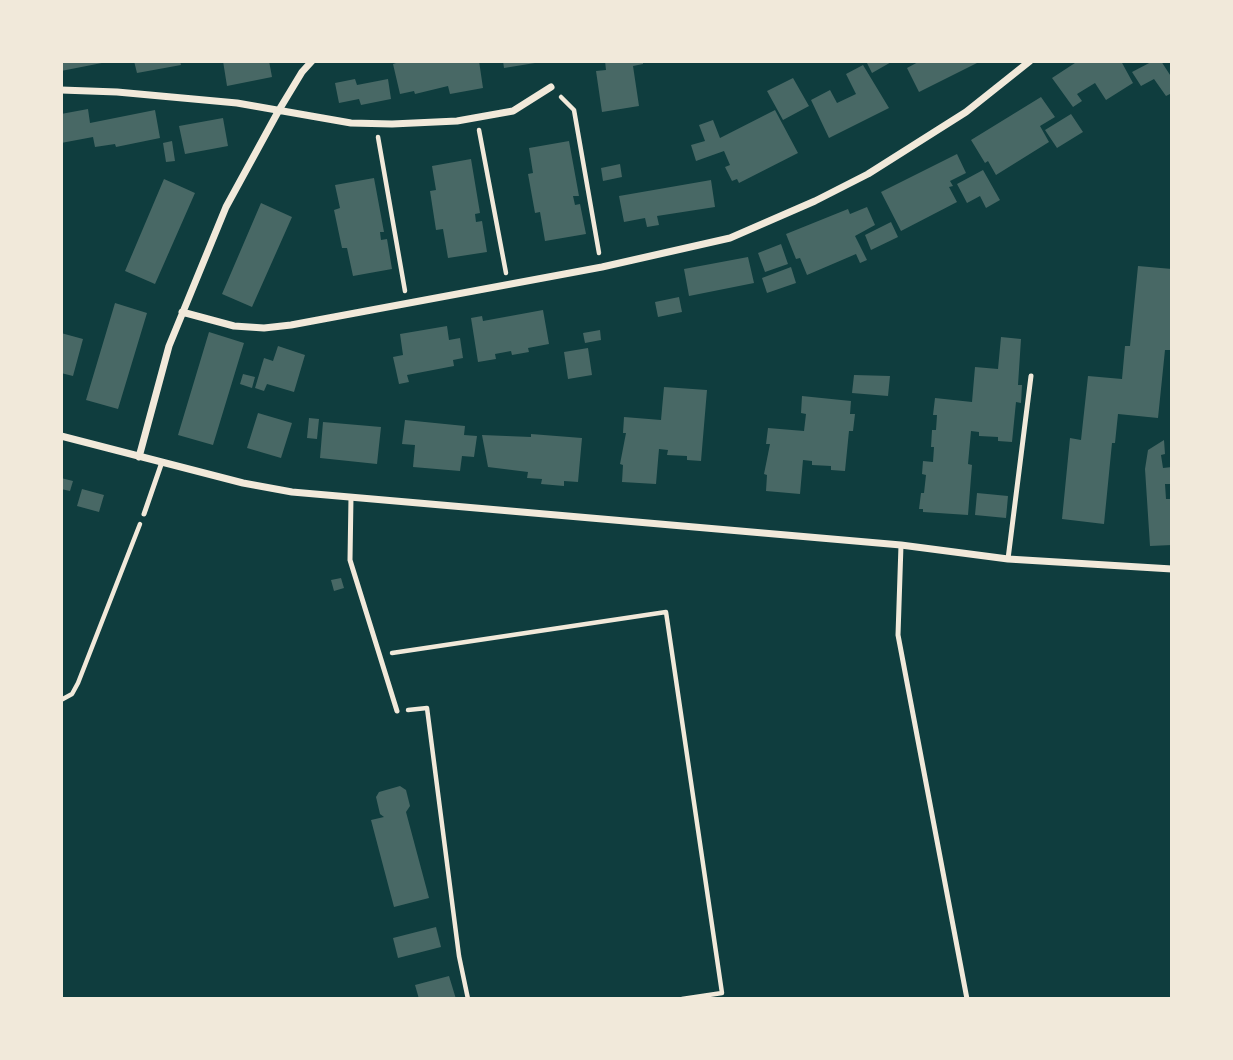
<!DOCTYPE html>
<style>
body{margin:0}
#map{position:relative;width:1233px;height:1060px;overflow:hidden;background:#0f3d3e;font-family:"PT Sans",sans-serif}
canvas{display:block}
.frame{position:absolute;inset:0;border:63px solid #f1e9da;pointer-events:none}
</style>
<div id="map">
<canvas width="1233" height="1060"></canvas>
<div class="frame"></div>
</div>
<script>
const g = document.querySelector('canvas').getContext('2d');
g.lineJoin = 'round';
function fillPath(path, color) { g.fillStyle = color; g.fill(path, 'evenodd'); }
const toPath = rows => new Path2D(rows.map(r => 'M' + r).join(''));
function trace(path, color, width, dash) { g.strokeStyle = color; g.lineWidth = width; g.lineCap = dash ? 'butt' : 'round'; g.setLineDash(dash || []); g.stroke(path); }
fillPath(toPath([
 [61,61,107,61,107,62,61,71],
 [134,61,180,61,181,65,137,73],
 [223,61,269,61,272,77,227,86],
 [402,61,479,61,483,88,450,94,448,86,415,94,414,91,400,94,393,64],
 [503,61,535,61,535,63,504,68],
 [605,61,643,61,643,64,633,66,639,106,602,112,596,71,606,70],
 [866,61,893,61,872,73],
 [920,61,981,61,919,92,907,68],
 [1078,61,1121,61,1133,83,1106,100,1095,83,1077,94,1082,101,1073,107,1052,78],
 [1153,61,1161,61,1172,78,1172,93,1166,96,1154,79,1141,86,1132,72],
 [863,65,889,108,829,138,811,100,830,90,837,103,856,94,846,74],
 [793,78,809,106,783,120,767,91],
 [355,79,357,85,388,79,391,99,361,105,359,99,339,103,335,83],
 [1041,97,1055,117,1040,126,1049,142,996,175,988,161,985,163,971,140],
 [88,109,90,123,155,110,160,138,116,147,115,144,95,147,93,137,61,143,61,114],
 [775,110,798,153,739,183,737,179,732,181,725,167,730,165,724,151,696,161,691,145,705,141,699,125,713,120,720,138],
 [1071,114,1083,132,1057,148,1045,130],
 [223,118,228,146,185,154,179,126],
 [172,141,175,161,166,162,163,143],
 [569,141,579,196,573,196,575,205,580,204,586,234,545,241,540,212,535,213,528,174,533,173,529,148],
 [957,154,966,173,950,181,953,186,949,187,957,202,901,231,881,192],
 [471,159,480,213,475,214,476,222,482,221,487,252,448,258,443,229,436,230,430,191,436,190,432,166],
 [620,164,622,177,603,181,601,168],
 [983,170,1000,200,986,208,980,196,967,203,957,184],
 [374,178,384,232,380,232,381,240,387,239,392,269,353,276,347,248,342,248,334,210,340,208,335,185],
 [164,179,195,193,155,284,125,271],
 [711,180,715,207,657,216,659,225,647,227,645,218,624,222,619,196],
 [261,203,292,217,252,307,222,294],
 [867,207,875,225,855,236,867,260,860,263,856,254,807,275,800,258,796,259,786,234,848,209,850,214],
 [891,222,898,237,871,250,865,235],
 [781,244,788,264,765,272,758,253],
 [748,257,754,283,689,296,684,269],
 [1138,266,1172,269,1172,329,1170,350,1165,350,1158,418,1118,414,1115,443,1112,443,1104,524,1062,519,1070,438,1081,440,1088,376,1122,379,1125,346,1130,346],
 [791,267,796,283,767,293,762,278],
 [679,297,682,312,658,317,655,302],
 [115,303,147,313,118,409,86,400],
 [543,310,549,344,528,348,529,352,512,355,511,351,495,354,496,359,478,362,471,318,482,316,483,321],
 [447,326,449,340,460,338,463,358,453,360,454,366,407,375,409,382,399,384,393,357,403,355,400,334],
 [600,330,601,340,585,343,583,333],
 [209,332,244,343,213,445,178,435],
 [61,333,83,339,73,376,61,373],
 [1001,337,1021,339,1018,385,1022,385,1021,403,1016,402,1012,442,998,441,998,437,979,436,979,432,971,431,968,464,972,465,968,515,923,512,923,509,919,509,921,493,924,493,926,475,922,474,923,461,933,462,934,447,931,447,932,430,936,430,937,415,933,415,935,398,972,402,975,367,998,369],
 [278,346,305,355,294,392,267,384,264,391,255,388,264,358,273,361],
 [588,348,592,375,568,379,564,352],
 [243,374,255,377,252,388,240,384],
 [854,375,890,376,888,396,852,393],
 [664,387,707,390,701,461,687,460,687,456,667,455,668,450,659,449,656,484,622,482,623,465,620,464,626,433,623,433,624,417,661,420],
 [802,396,851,401,850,414,855,414,853,431,849,431,845,471,831,470,831,466,812,465,812,461,803,460,800,494,766,491,767,475,764,474,770,444,766,444,768,428,804,431,806,414,801,413],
 [258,413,292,423,281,458,247,448],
 [309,418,319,419,317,439,307,438],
 [405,420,465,426,464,435,477,436,474,457,462,456,460,471,413,467,415,445,402,444],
 [323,422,381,427,377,464,320,458],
 [531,434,582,438,578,482,564,481,564,486,541,484,542,479,527,478,528,472,488,467,482,435,531,437],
 [1164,440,1165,454,1161,455,1163,468,1172,467,1172,484,1165,484,1166,499,1172,499,1172,545,1150,546,1145,469,1148,450],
 [61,478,73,481,70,491,61,489],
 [82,489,104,495,99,512,77,506],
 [977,493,1008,496,1006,518,975,515],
 [341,578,344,588,334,591,331,580],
 [400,786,406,790,410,806,406,812,429,898,394,907,371,820,384,817,380,814,376,797,379,792],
 [436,927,441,947,398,958,393,938],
 [449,976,456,999,419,999,415,985]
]), '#486865');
trace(toPath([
 [561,97,574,110,599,253],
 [479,130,506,273],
 [378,137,405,291],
 [392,653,666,612,722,993,682,999],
 [61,700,72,694,78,683,140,524],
 [408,710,427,708,459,956,468,999]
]), '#f1e9da', 4.5);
trace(toPath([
 [351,497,350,560,397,711],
 [144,514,162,462],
 [901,545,898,635,967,999],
 [1008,559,1031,376]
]), '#f1e9da', 5);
trace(toPath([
 [61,90,117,92,237,103,351,123,392,124,457,121,513,111,551,87],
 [182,312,234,326,264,328,291,325,602,267,730,238,815,201,868,174,966,112,1030,61],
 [61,436,243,483,292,492,901,545,1008,559,1172,569],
 [139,457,169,346,226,207,279,110,302,72,312,61]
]), '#f1e9da', 7);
</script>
